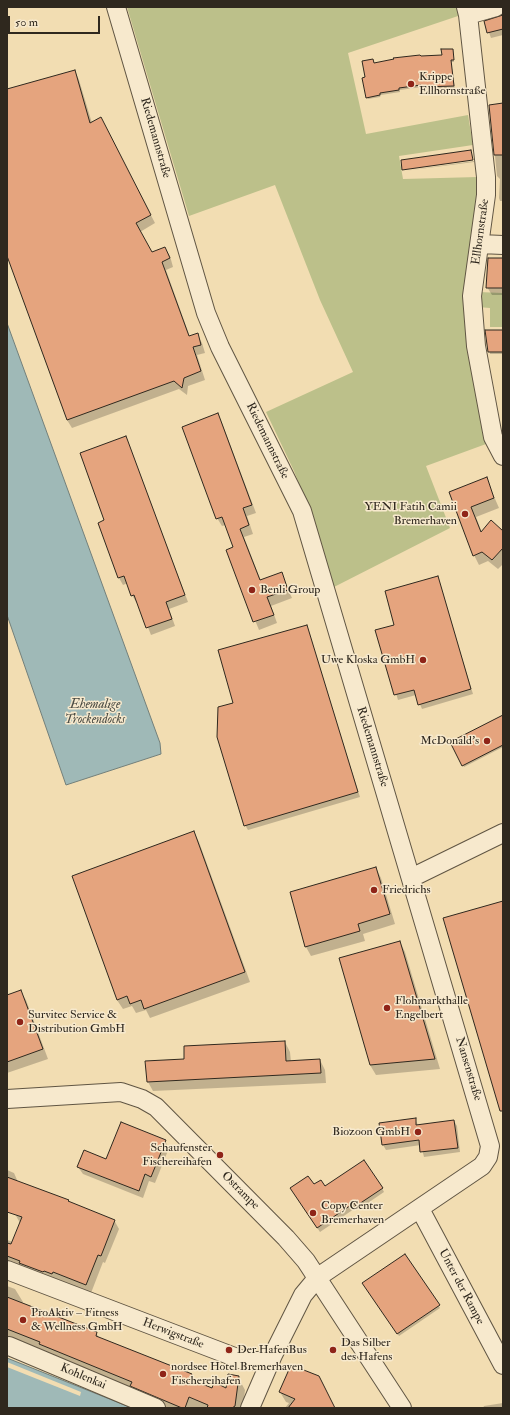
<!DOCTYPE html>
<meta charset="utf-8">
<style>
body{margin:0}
#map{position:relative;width:510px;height:1415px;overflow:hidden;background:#f2ddb2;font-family:"IM FELL Double Pica",serif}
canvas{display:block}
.frame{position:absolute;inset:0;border:8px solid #2f281e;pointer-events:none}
.scale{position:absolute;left:8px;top:16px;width:92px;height:18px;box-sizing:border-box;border:2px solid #2f281e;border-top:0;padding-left:5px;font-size:12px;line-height:14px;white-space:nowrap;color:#2f281e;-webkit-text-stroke:3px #f7e9cd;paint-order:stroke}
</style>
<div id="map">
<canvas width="510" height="1415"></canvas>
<div class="frame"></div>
<div class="scale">50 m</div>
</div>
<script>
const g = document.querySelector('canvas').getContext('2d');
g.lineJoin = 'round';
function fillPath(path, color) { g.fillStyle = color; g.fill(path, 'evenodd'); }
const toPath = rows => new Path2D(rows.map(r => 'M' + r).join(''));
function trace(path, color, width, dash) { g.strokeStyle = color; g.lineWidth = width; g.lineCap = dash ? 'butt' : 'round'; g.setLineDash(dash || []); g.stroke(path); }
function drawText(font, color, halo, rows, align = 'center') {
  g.font = font + ' "IM FELL Double Pica",serif'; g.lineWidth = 3; g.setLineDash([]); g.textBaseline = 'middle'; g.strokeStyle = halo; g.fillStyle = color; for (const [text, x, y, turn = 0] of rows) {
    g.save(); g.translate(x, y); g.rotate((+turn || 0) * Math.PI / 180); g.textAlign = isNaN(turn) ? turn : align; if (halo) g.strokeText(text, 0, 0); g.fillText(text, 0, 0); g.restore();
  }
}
fillPath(toPath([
 [127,7,458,7,461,15,348,53,366,134,468,115,473,145,399,156,403,179,478,177,473,345,486,444,426,466,450,528,334,587,314,522,294,471,266,412,353,372,320,300,275,185,189,216],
 [478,292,503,293,503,327,490,327,490,308,478,307]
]), '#bcc08a');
const water = toPath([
 [7,323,160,743,161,754,66,785,7,615,7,323],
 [7,1358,127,1406,131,1408,7,1408,7,1358]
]);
fillPath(water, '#9fb9b7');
trace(water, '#727f7a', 1);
fillPath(toPath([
 [7,1362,81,1392,80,1396,7,1367]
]), '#f2ddb2');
fillPath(toPath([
 [503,15,503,35,491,38,485,22],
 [452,50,454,62,451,62,455,88,424,89,422,87,400,90,400,92,381,95,380,97,368,99,367,97,367,78,374,64,443,56],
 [75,71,79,80,92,123,105,127,155,223,140,232,151,253,165,248,170,256,173,267,166,270,190,337,197,334,202,343,205,353,197,355,205,380,188,386,187,395,179,389,72,428,67,420,7,253,7,90],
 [503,104,503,201,500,201,499,198,500,179,497,176,490,106],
 [474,161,474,162,404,171],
 [503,259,503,295,492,295,487,287],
 [486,331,503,331,503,354,490,354],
 [218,415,222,423,256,513,247,516,253,534,244,537,261,581,281,574,292,598,271,606,277,623,259,630,227,551,234,548,226,525,222,526,217,518],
 [126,438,188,602,169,609,175,626,151,635,138,602,136,602,132,595,128,583,123,585,119,578,99,523,105,521],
 [486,478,499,508,476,517,482,533,503,532,503,564,498,569,488,561,479,565,474,555,450,492],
 [437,577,473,694,422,709,416,695,398,700,377,631,396,626],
 [306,626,360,797,248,830,245,825,234,704],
 [503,716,503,747,464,767,451,742],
 [194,832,199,842,250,982,150,1018,146,1010,136,1013,132,1006,123,1009,117,1000],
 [376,868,381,878,395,924,363,934,365,941,311,956,306,947],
 [400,942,405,952,440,1069,376,1075,370,1065],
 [20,991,26,1000,48,1059,7,1073,7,996],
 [285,1042,290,1052,291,1062,320,1060,325,1070,326,1083,153,1091,148,1082],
 [415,1119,418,1125,454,1121,457,1126,460,1152,424,1157,421,1145,386,1150,383,1145],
 [165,1141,169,1148,155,1183,149,1181,143,1198,83,1174,78,1167,107,1160],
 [7,1170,14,1173,18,1182,68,1200,70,1203,114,1220,119,1229,105,1263,103,1262,91,1293,7,1261,7,1240,13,1242,20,1223,15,1214,7,1209],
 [313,1185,382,1188,384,1192,359,1209,357,1207,320,1232,294,1193],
 [405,1256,440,1308,399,1336,364,1284],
 [7,1286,15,1289,23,1302,22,1304,96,1333,100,1339,191,1375,196,1383,212,1389,227,1389,238,1377,245,1390,243,1408,161,1408,7,1340],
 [280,1392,334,1408,285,1408,289,1403,286,1402],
 [503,1403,503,1408,483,1408,484,1406]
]), '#0003');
const building = toPath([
 [503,15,503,29,487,33,484,21,503,15],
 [441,49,453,49,454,60,451,60,454,86,422,87,421,85,399,88,399,90,380,93,380,95,366,98,362,78,365,77,362,61,373,59,374,63,394,59,393,58,420,55,421,56,442,55,441,49],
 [75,70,90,123,101,117,151,215,136,223,152,252,165,247,170,258,162,262,189,336,198,333,201,345,193,347,201,371,184,378,182,388,174,381,67,420,7,256,7,89,75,70],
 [503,103,503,155,494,155,489,105,503,103],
 [471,150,473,160,402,170,401,160,471,150],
 [488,258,503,258,503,288,486,288,488,258],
 [485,330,503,330,503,352,488,352,485,330],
 [218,413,252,505,243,508,249,525,240,529,260,580,282,572,288,590,267,597,274,615,253,622,226,550,233,547,222,517,216,519,182,427,218,413],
 [126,436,185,595,166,602,172,619,146,628,134,595,131,596,124,576,118,578,98,523,104,520,80,453,126,436],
 [487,477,494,498,471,507,481,532,491,520,503,531,503,548,492,560,482,552,473,556,449,492,487,477],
 [438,576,471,689,418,705,414,690,394,695,375,630,394,625,385,591,438,576],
 [307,625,358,792,244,826,217,737,218,707,233,703,218,650,307,625],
 [503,715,503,745,462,766,450,742,503,715],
 [194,831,245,972,144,1009,141,1000,130,1004,127,996,117,1000,72,876,194,831],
 [376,867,390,914,358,924,360,931,305,947,290,892,376,867],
 [503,901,503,1111,500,1111,443,918,503,901],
 [400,941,435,1059,370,1065,339,958,400,941],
 [21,990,43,1049,7,1062,7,995,21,990],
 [285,1041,286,1061,320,1059,321,1073,147,1082,145,1061,184,1059,184,1046,285,1041],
 [416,1118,416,1125,454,1120,458,1148,420,1152,419,1140,382,1145,379,1123,416,1118],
 [121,1122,166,1140,151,1177,145,1174,139,1191,77,1167,84,1150,106,1159,121,1122],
 [364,1160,383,1188,356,1206,354,1203,317,1228,290,1188,308,1176,314,1184,321,1180,325,1186,364,1160],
 [7,1177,69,1200,68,1201,115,1220,101,1256,98,1255,86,1285,53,1272,52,1274,44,1271,43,1272,19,1263,20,1261,7,1256,7,1243,11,1244,22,1217,7,1212,7,1177],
 [405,1254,440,1305,397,1334,362,1283,405,1254],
 [7,1297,97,1332,96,1336,192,1374,190,1379,212,1388,214,1382,226,1388,228,1374,239,1376,235,1406,232,1408,207,1408,208,1405,189,1397,185,1408,182,1408,130,1386,132,1382,39,1344,40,1342,7,1329,7,1297],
 [291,1365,319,1376,335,1408,288,1408,295,1399,279,1392,291,1365]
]);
fillPath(building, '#e5a47e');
trace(building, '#2f281e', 1);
const minor = toPath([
 [116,7,206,313,220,347,302,511,490,1146,488,1157,482,1166,318,1277,303,1295,273,1355,250,1408],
 [466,7,468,15,486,177,486,195,472,296,476,346,493,437,503,456],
 [468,15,496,7],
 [480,244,503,245],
 [411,878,503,833],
 [7,1099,121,1092,142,1099,156,1107,286,1238,306,1261,402,1408],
 [420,1209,503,1365],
 [7,1270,245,1361,261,1361,273,1355],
 [9,1346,156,1408]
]);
trace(minor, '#605543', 20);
trace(minor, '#f7e9cd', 18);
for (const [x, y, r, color] of [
 [411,84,4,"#8f2418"],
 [465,514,4,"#8f2418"],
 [252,590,4,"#8f2418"],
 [423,660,4,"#8f2418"],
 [487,741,4,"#8f2418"],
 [374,890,4,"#8f2418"],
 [387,1008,4,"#8f2418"],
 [20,1022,4,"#8f2418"],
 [418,1132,4,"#8f2418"],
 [220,1155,4,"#8f2418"],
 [313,1213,4,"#8f2418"],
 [23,1320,4,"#8f2418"],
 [229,1350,4,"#8f2418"],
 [333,1350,4,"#8f2418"],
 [163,1374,4,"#8f2418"]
]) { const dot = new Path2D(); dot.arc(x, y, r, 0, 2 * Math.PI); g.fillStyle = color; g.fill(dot); trace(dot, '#f7e9cd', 1.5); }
drawText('12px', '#2f281e', '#f7e9cd', [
 ["Krippe",419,77],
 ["Ellhornstraße",419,91],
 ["YENI Fatih Camii",457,507,"right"],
 ["Bremerhaven",457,521,"right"],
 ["Benli Group",260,590],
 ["Uwe Kloska GmbH",415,660,"right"],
 ["McDonald's",479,741,"right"],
 ["Friedrichs",382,890],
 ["Flohmarkthalle",395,1001],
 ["Engelbert",395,1015],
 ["Survitec Service &",28,1015],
 ["Distribution GmbH",28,1029],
 ["Biozoon GmbH",410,1132,"right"],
 ["Schaufenster",212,1148,"right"],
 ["Fischereihafen",212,1162,"right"],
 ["Copy Center",321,1206],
 ["Bremerhaven",321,1220],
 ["ProAktiv – Fitness",31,1313],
 ["& Wellness GmbH",31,1327],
 ["Das Silber",341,1343],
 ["des Hafens",341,1357],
 ["Der HafenBus",237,1350],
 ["nordsee Hotel Bremerhaven",171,1367],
 ["Fischereihafen",171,1381]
], 'left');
drawText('12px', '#2f281e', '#f7e9cd', [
 ["Riedemannstraße",155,138,74],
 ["Ellhornstraße",481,232,-82],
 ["Riedemannstraße",267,441,64],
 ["Riedemannstraße",372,747,73],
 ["Nansenstraße",468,1069,73],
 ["Ostrampe",240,1191,45],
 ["Unter der Rampe",461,1287,62],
 ["Herwigstraße",173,1334,21],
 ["Kohlenkai",83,1377,23]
]);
drawText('italic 13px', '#4b4c44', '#f7e9cd', [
 ["Ehemalige",95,705],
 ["Trockendocks",95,720]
]);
</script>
